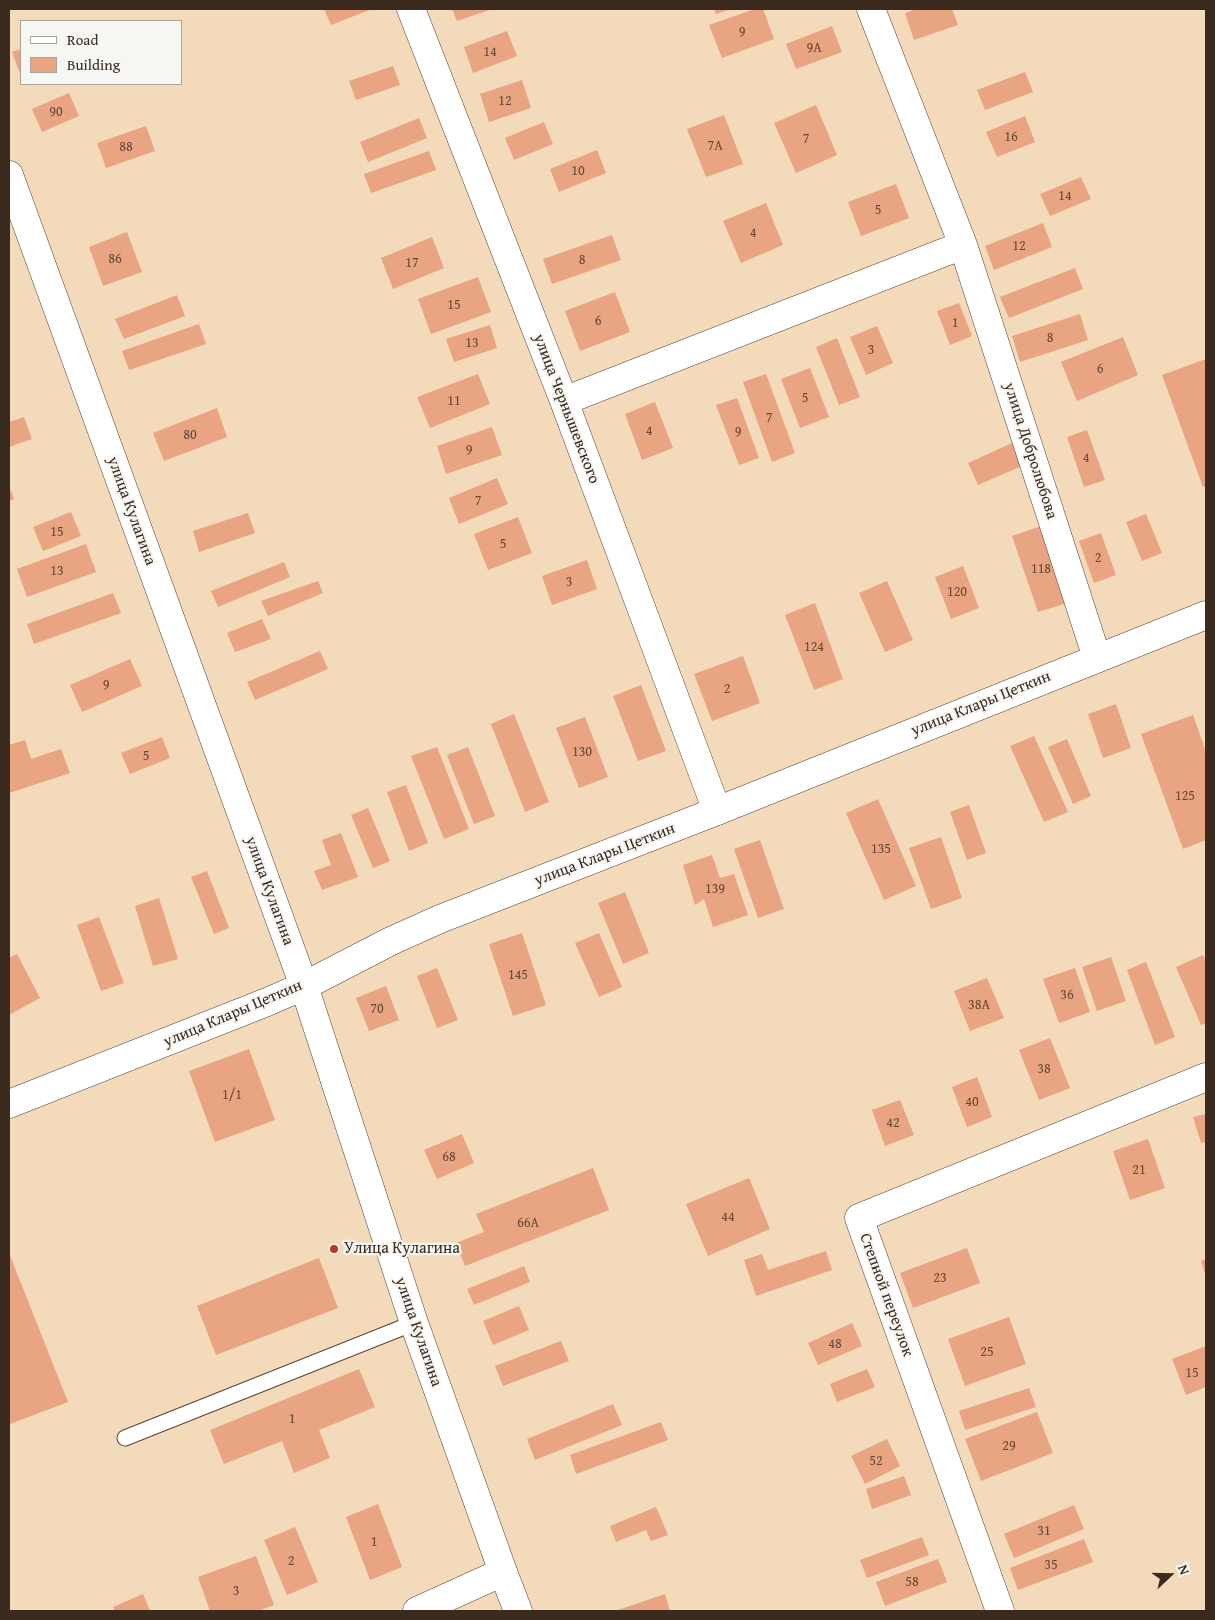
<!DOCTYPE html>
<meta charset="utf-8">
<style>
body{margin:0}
#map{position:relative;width:1215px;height:1620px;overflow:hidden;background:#f3daba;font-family:"Gentium Book Plus",serif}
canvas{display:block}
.frame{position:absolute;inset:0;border:10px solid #3b2a1e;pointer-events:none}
.legend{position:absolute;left:20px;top:20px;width:162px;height:65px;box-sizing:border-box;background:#f6f6f2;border:1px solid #aba49d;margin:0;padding:6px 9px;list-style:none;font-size:15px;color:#3b2a1e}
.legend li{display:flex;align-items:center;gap:10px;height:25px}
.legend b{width:25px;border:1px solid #aba49d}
.north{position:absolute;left:1145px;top:1550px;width:50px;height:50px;-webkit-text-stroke:4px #f6f6f2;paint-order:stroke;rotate:69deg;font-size:14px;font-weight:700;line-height:20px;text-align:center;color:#3b2a1e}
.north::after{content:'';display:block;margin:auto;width:18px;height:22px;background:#3b2a1e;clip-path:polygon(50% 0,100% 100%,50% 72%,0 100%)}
</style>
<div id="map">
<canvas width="1215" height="1620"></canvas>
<div class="frame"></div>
<ul class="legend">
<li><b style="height:6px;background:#fff"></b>Road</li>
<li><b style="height:14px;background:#e9a481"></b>Building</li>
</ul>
<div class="north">N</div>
</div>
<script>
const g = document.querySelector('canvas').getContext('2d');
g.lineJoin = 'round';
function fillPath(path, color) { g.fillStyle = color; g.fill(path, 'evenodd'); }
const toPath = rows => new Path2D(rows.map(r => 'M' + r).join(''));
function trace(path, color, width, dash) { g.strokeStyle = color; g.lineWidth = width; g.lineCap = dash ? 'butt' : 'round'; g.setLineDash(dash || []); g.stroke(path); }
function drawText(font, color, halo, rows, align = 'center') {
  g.font = font + ' "Gentium Book Plus",serif'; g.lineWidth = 4.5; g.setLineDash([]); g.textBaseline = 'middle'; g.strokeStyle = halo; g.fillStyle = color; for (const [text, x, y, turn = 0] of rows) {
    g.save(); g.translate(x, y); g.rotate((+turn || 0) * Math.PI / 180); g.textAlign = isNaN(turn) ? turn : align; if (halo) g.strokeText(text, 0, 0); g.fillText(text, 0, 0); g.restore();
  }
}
fillPath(toPath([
 [324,9,372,9,331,25],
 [452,9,492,9,457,21],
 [714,9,731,9,716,14],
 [755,9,763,9,774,39,722,58,709,25],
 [917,9,952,9,958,25,914,40,905,13],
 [832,26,842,52,796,69,786,44],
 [507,31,517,56,473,73,464,47],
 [21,49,21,73,20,74,12,52],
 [393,66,400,85,356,100,349,81],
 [1025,72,1033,92,985,110,977,90],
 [522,80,531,108,489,122,480,94],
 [69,93,79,116,42,132,32,109],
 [816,105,837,155,796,173,774,123],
 [724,115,743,164,706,177,687,129],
 [1025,116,1035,142,997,157,986,132],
 [419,118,427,138,368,162,360,142],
 [544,122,553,144,514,160,505,138],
 [146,126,155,151,106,168,97,143],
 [597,150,606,173,559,192,550,169],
 [429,151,436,170,371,193,364,174],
 [1081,177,1091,199,1050,216,1040,194],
 [896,184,909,218,861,236,848,202],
 [766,203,783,245,741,263,723,221],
 [1043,223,1052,247,994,270,985,246],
 [127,232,142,272,103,286,89,247],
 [612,235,621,260,552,284,543,259],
 [432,237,444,268,393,289,381,258],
 [1075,268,1083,289,1009,318,1000,297],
 [478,277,491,312,431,334,418,299],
 [615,292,630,332,580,351,565,311],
 [177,295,185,316,124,339,115,319],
 [959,303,972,336,950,345,937,311],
 [1080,314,1088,340,1020,362,1012,336],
 [199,324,206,344,129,370,122,351],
 [490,325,497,348,454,362,446,339],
 [877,326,893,363,866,375,850,337],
 [1123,337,1138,375,1077,401,1061,362],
 [837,338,860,397,839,405,816,347],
 [1206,359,1206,486,1203,487,1162,375],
 [810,368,829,417,800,428,781,379],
 [478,374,490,404,430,428,417,397],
 [766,374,795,453,772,462,743,382],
 [737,398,759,458,739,465,716,405],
 [655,402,673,448,642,460,625,414],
 [217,408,227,437,164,461,153,433],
 [24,417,32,439,9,447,9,422],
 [492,427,502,455,446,474,437,446],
 [1087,430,1105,480,1084,487,1067,437],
 [1012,443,1022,466,978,485,968,463],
 [497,478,508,504,459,524,449,498],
 [9,486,14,499,9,501],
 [71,512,81,536,43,551,33,527],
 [248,513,255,533,199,552,193,531],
 [1146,514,1162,553,1142,561,1126,522],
 [518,517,532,553,488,570,474,534],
 [1044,525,1070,602,1038,612,1012,536],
 [1101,533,1116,575,1094,583,1079,541],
 [86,544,96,572,27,597,17,569],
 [587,560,597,589,552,605,542,576],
 [284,562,290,577,218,607,211,591],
 [963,566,979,608,951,619,935,577],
 [318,581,323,593,268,616,261,601],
 [887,581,913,640,885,652,859,593],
 [113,593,121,613,34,644,27,624],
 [815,603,843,679,814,690,785,615],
 [262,619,271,639,235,652,227,633],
 [320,651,328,669,255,700,247,682],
 [743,656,760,703,712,721,694,674],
 [130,659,142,686,82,712,70,685],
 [641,685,666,751,638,761,613,696],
 [1116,704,1131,748,1103,758,1088,714],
 [514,714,549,802,525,812,491,724],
 [1193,715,1206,752,1206,840,1183,849,1141,734],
 [585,717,608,777,579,788,556,728],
 [1034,736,1068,812,1044,822,1010,746],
 [162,737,170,758,130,774,121,753],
 [1067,739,1091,796,1073,804,1048,747],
 [25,740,31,759,61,749,70,773,9,793,9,745],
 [437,747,469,829,444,839,411,756],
 [468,747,495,816,474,824,447,755],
 [406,785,428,843,409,851,387,792],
 [878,799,916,886,884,900,846,813],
 [969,805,986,853,967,860,950,812],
 [368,808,390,861,373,868,351,815],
 [341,833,358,877,322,890,314,871,331,865,322,840],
 [941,837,962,898,931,909,909,848],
 [760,840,784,909,758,918,734,849],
 [712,855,720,878,734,874,748,915,713,927,704,899,695,905,683,865],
 [207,871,229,928,214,934,191,877],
 [625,892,649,953,623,964,598,903],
 [159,898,178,959,153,966,135,906],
 [99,917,124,983,101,991,77,925],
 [522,933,546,1005,513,1016,489,944],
 [599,933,622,987,599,997,575,943],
 [17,954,40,998,9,1015,9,958],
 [1203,955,1206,962,1206,1023,1201,1025,1176,967],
 [1111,957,1126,1001,1097,1011,1082,967],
 [1146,962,1175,1037,1155,1045,1127,970],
 [437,968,458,1020,437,1028,417,976],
 [1075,968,1090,1012,1059,1023,1043,979],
 [987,978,1004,1018,970,1031,954,991],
 [386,986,399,1020,369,1031,356,998],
 [1050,1038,1070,1088,1039,1100,1019,1050],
 [249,1049,275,1120,215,1142,189,1071],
 [977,1077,992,1117,967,1127,952,1087],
 [900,1100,914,1135,885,1146,872,1110],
 [1206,1114,1206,1142,1201,1143,1193,1117],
 [462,1134,474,1163,437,1179,424,1150],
 [1148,1139,1165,1188,1130,1200,1113,1151],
 [593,1168,609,1210,465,1266,456,1243,484,1232,476,1214],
 [749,1178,770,1229,708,1256,686,1204],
 [967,1248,980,1283,913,1308,900,1273],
 [826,1251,832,1270,756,1296,744,1260,762,1254,768,1270],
 [9,1253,68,1402,10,1424,9,1422],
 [319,1258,338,1308,216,1355,197,1306],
 [1206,1259,1206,1277,1201,1261],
 [524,1266,530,1282,474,1305,467,1289],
 [519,1306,529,1330,493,1345,483,1321],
 [1009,1317,1026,1364,965,1386,948,1339],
 [852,1323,862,1346,818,1365,808,1343],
 [561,1341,569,1361,503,1386,495,1366],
 [1206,1346,1206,1387,1186,1395,1172,1359],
 [359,1369,375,1407,319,1430,330,1458,294,1473,282,1441,224,1464,210,1430],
 [867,1369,875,1387,837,1402,830,1384],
 [1029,1388,1036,1407,965,1430,959,1411],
 [613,1404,622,1425,535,1460,527,1439],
 [1037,1412,1053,1453,981,1481,965,1439],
 [661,1422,668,1440,576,1474,570,1455],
 [887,1439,900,1466,865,1484,851,1456],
 [904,1476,911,1495,872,1509,866,1489],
 [378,1504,402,1567,370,1580,346,1517],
 [1074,1505,1084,1529,1014,1558,1004,1534],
 [656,1507,668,1535,651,1541,646,1530,616,1542,610,1526],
 [295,1527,318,1582,287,1595,264,1540],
 [922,1537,929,1555,867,1578,860,1560],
 [1084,1539,1093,1562,1018,1590,1010,1568],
 [256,1556,274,1605,258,1611,210,1611,198,1577],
 [938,1559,947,1582,885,1606,876,1582],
 [143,1594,150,1611,115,1611,113,1607],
 [665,1594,670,1611,615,1611]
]), '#e9a481');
const lane = toPath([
 [125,1438,414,1323]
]);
const street = toPath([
 [411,9,564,401,717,811],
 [871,9,963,245,1097,658],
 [9,175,304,986],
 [564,401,963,245],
 [417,1611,503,1572],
 [1000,1611,859,1218,1206,1077]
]);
const secondary = toPath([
 [304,986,414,1323,503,1572,518,1611],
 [9,1104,267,1002,304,986,391,941,440,919,717,811,1206,615]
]);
trace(lane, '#574435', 17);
trace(street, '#574435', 29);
trace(secondary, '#574435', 29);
trace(lane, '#fff', 15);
trace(street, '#fff', 28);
trace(secondary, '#fff', 28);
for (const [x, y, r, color] of [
 [334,1249,5,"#c8321e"]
]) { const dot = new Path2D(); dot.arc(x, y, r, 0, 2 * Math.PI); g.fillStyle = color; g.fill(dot); trace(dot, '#f6f6f2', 2); }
drawText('14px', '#664837', null, [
 ["9",742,32],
 ["9А",814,48],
 ["14",490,52],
 ["12",505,101],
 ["90",56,112],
 ["16",1011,137],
 ["7",806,139],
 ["7А",715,146],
 ["88",126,147],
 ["10",578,171],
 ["14",1065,196],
 ["5",878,210],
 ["4",753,233],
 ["12",1019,246],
 ["86",115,259],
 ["8",582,260],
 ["17",412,263],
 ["15",454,305],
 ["6",598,321],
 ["1",955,323],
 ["8",1050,338],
 ["13",472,343],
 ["3",871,350],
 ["6",1100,369],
 ["5",805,398],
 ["11",454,401],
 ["7",769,418],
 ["4",649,431],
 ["9",738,432],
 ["80",190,435],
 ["9",469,450],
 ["4",1086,458],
 ["7",478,501],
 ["15",57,532],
 ["5",503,544],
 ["2",1098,558],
 ["118",1041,569],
 ["13",57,571],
 ["3",569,582],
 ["120",957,592],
 ["124",814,647],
 ["9",106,685],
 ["2",727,689],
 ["130",582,752],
 ["5",146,756],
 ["125",1185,796],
 ["135",881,849],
 ["139",715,889],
 ["145",518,975],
 ["36",1067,995],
 ["38А",979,1005],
 ["70",377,1009],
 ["38",1044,1069],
 ["1/1",232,1095],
 ["40",972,1102],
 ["42",893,1123],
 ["68",449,1157],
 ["21",1139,1170],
 ["44",728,1217],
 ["66А",528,1223],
 ["23",940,1278],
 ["48",835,1344],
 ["25",987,1352],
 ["15",1192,1373],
 ["1",292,1419],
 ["29",1009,1446],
 ["52",876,1461],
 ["31",1044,1531],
 ["1",374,1542],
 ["2",291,1561],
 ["35",1051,1565],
 ["58",912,1582],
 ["3",236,1591]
]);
drawText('16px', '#3b2a1e', '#f6f6f2', [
 ["улица Чернышевского",566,409,69],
 ["улица Добролюбова",1030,451,72],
 ["улица Кулагина",131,511,70],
 ["улица Клары Цеткин",981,704,-22],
 ["улица Клары Цеткин",605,855,-21],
 ["улица Кулагина",269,891,70],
 ["улица Клары Цеткин",233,1014,-23],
 ["Степной переулок",886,1295,70],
 ["улица Кулагина",418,1332,71]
]);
drawText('16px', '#3b2a1e', '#f6f6f2', [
 ["Улица Кулагина",344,1249]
], 'left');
</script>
